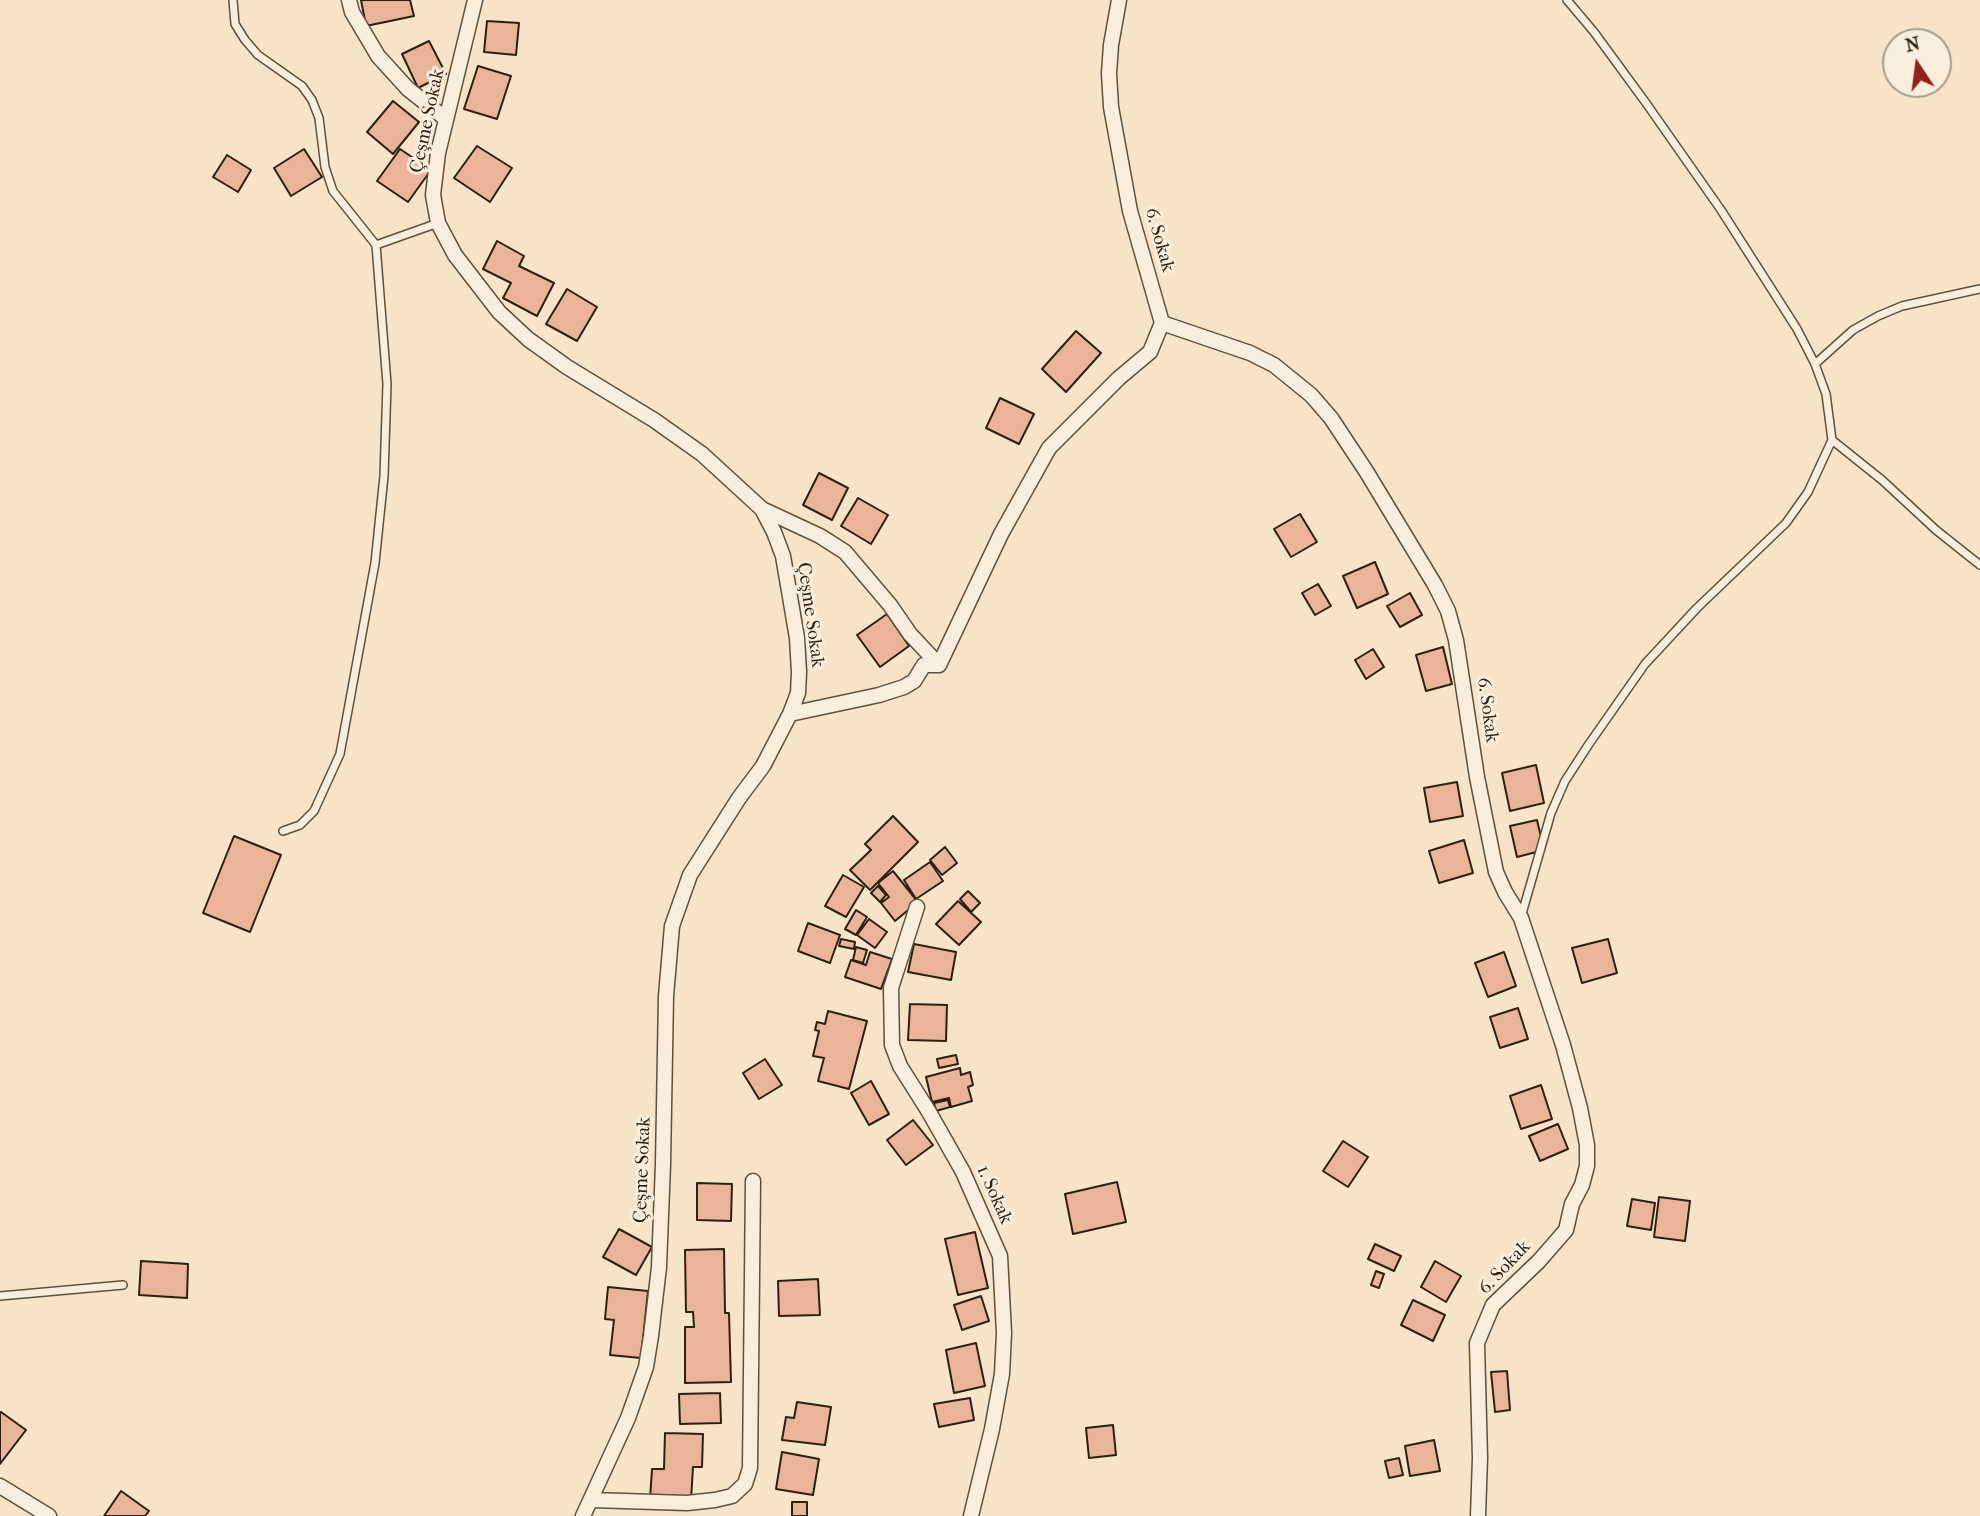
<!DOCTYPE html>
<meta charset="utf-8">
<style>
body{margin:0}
#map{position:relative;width:1980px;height:1516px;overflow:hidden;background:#f6e3c8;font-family:"IM FELL French Canon",serif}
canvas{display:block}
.north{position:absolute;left:1882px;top:28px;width:70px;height:70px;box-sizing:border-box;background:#f9eddb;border:2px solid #a79b89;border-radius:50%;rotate:347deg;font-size:19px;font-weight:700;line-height:28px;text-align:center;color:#2c200f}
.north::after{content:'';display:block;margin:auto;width:24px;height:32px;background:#8f2418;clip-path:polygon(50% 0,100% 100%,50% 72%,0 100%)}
</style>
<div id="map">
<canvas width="1980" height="1516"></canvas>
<div class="north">N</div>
</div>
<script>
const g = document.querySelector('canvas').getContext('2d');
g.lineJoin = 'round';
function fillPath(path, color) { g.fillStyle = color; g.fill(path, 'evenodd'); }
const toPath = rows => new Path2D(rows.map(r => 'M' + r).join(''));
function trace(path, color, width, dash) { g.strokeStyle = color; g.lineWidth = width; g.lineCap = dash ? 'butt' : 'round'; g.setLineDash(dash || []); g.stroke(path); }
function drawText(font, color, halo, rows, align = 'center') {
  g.font = font + ' "IM FELL French Canon",serif'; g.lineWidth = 6; g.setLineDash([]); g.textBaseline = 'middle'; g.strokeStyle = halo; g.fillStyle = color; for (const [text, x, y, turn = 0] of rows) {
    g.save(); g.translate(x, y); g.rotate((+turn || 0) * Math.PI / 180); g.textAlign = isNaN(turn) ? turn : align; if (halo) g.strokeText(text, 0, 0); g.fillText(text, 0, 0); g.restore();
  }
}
const building = toPath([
 [361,0,410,0,414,16,366,26,361,0],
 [487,21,519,23,516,55,484,52,487,21],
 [429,41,446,74,418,88,402,54,429,41],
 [478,66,511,76,497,119,464,109,478,66],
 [393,101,419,122,393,154,367,132,393,101],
 [477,146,512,168,490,202,454,178,477,146],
 [304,149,322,177,291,196,274,168,304,149],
 [400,149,431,170,408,202,377,181,400,149],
 [227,155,251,170,238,192,213,177,227,155],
 [497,241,524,256,519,266,554,283,537,316,503,298,511,283,483,269,497,241],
 [567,289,597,307,577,341,546,324,567,289],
 [1076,331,1101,353,1066,392,1042,369,1076,331],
 [1000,398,1034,414,1019,444,986,428,1000,398],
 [819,473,848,488,832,520,803,505,819,473],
 [858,498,888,515,871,544,841,526,858,498],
 [1300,514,1317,542,1291,557,1274,529,1300,514],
 [1375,562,1388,594,1357,608,1343,576,1375,562],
 [1318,584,1331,606,1315,615,1302,593,1318,584],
 [1410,593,1422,615,1400,627,1387,606,1410,593],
 [887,614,909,646,880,667,857,635,887,614],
 [1443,647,1452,684,1426,691,1416,655,1443,647],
 [1373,649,1384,667,1366,679,1355,660,1373,649],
 [1536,765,1544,803,1510,811,1502,773,1536,765],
 [1457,782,1463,816,1430,822,1424,788,1457,782],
 [893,816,918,842,870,890,850,870,871,850,865,844,893,816],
 [1537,820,1544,850,1517,857,1510,826,1537,820],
 [234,836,281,855,250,932,203,913,234,836],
 [1464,840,1473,873,1439,883,1429,851,1464,840],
 [945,847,957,863,942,875,930,860,945,847],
 [930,862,943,881,916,899,904,880,930,862],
 [893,871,918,902,895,921,881,903,889,897,878,883,893,871],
 [843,875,864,887,846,917,825,906,843,875],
 [878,886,886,895,880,902,871,893,878,886],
 [968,891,980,903,971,912,960,899,968,891],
 [958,901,981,922,959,945,936,924,958,901],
 [856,910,867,917,856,935,845,929,856,910],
 [869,919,887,932,875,948,857,935,869,919],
 [808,923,840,935,830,963,798,951,808,923],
 [841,939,855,942,854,949,839,946,841,939],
 [1608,939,1617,973,1582,983,1572,948,1608,939],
 [914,944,956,952,951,980,908,972,914,944],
 [856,947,867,950,863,963,853,960,856,947],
 [870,952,892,959,881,989,845,977,851,960,866,965,870,952],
 [1504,952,1516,986,1488,997,1475,963,1504,952],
 [910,1004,947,1005,946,1041,908,1040,910,1004],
 [1518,1008,1528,1039,1500,1048,1490,1017,1518,1008],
 [828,1011,867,1021,849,1089,818,1081,824,1058,813,1056,819,1031,815,1030,817,1022,825,1024,828,1011],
 [956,1055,958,1064,939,1068,937,1059,956,1055],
 [765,1059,782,1085,759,1099,743,1073,765,1059],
 [960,1068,961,1075,970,1072,973,1085,968,1087,972,1101,951,1107,949,1098,932,1102,926,1077,960,1068],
 [871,1081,889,1114,869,1125,851,1093,871,1081],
 [1541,1085,1552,1119,1521,1129,1510,1096,1541,1085],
 [948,1100,950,1107,936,1111,934,1103,948,1100],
 [913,1120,933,1145,906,1165,887,1140,913,1120],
 [1558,1124,1568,1149,1540,1161,1529,1136,1558,1124],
 [1343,1141,1368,1157,1348,1187,1323,1171,1343,1141],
 [1117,1182,1126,1222,1073,1234,1065,1194,1117,1182],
 [697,1183,732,1184,731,1221,697,1220,697,1183],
 [1659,1197,1690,1201,1685,1241,1654,1237,1659,1197],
 [1632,1199,1655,1203,1651,1230,1627,1226,1632,1199],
 [619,1229,652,1247,636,1275,603,1257,619,1229],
 [975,1232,988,1288,958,1295,945,1239,975,1232],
 [1375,1244,1401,1256,1394,1271,1368,1259,1375,1244],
 [724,1249,725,1313,729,1313,731,1382,685,1383,685,1327,694,1327,693,1312,686,1312,685,1250,724,1249],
 [141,1261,188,1264,187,1298,139,1295,141,1261],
 [1435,1261,1461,1276,1446,1302,1421,1287,1435,1261],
 [1376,1271,1384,1274,1379,1288,1371,1285,1376,1271],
 [818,1279,820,1315,779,1316,778,1281,818,1279],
 [608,1287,648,1291,641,1358,610,1355,614,1320,605,1319,608,1287],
 [981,1296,989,1321,962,1330,954,1305,981,1296],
 [1413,1300,1445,1315,1433,1341,1401,1325,1413,1300],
 [976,1343,985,1386,954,1393,946,1350,976,1343],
 [1507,1371,1510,1410,1495,1412,1491,1372,1507,1371],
 [720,1393,721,1423,680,1424,679,1394,720,1393],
 [970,1398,974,1420,939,1427,934,1404,970,1398],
 [797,1402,831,1407,825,1445,782,1440,786,1417,794,1418,797,1402],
 [1,1412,26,1430,0,1464,0,1413,1,1412],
 [1113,1425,1116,1455,1089,1458,1086,1428,1113,1425],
 [665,1433,703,1434,702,1467,693,1467,691,1500,650,1499,652,1469,664,1469,665,1433],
 [1434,1440,1440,1471,1410,1476,1405,1446,1434,1440],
 [782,1452,819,1459,813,1495,776,1489,782,1452],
 [1399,1458,1403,1475,1389,1478,1385,1461,1399,1458],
 [121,1491,149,1511,145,1516,104,1516,121,1491],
 [792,1502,807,1502,807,1516,792,1516,792,1502]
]);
fillPath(building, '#eab49a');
trace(building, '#2c200f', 2);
const lane = toPath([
 [233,0,235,24,245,40,258,55,302,86,312,100,319,118,325,167,333,191,376,245,438,223],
 [1815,364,1853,330,1878,316,1902,306,1980,289],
 [1832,440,1882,480,1936,530,1980,565],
 [283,831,300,825,314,811,340,754,375,563,384,476,387,384,376,245],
 [1521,917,1551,813,1565,781,1589,744,1645,664,1697,608,1786,523,1808,492,1832,440,1826,394,1815,364,1797,329,1721,210,1646,103,1594,32,1567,0],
 [0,1296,123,1285]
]);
const street = toPath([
 [349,0,352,12,378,56,408,89,446,119],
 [475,0,438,153,433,195,438,223,455,255,499,312,528,339,567,367,654,420,702,454,762,509,774,532,783,556,797,638,799,672,798,693,790,714,763,766,739,798,690,875,672,926,666,996,663,1164,659,1267,651,1336,646,1367,628,1418,583,1516],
 [1119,0,1111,45,1109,73,1111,107,1130,211,1162,323,1250,353,1274,365,1311,395,1331,418,1366,471,1435,585,1448,611,1456,640,1477,777,1496,872,1505,892,1521,918,1563,1045,1580,1108,1587,1145,1587,1166,1582,1185,1572,1204,1566,1230,1539,1261,1493,1305,1477,1343,1480,1458,1478,1516],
 [762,509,820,536,845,552,890,605,910,634,939,665,924,665,914,681,904,687,879,695,790,714],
 [939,665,1001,534,1049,448,1119,378,1150,352,1162,323],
 [917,907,891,988,892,1045,900,1066,929,1112,963,1172,1000,1256,1004,1333,1002,1374,992,1429,971,1516],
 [0,1486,49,1516],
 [592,1500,687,1503,715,1500,732,1496,745,1484,750,1468,753,1181]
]);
trace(lane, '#5e513d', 10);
trace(street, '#5e513d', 17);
trace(lane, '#f9eddb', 7);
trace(street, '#f9eddb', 14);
drawText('19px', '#2c200f', '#f9eddb', [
 ["Çeşme Sokak",428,121,-78],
 ["6. Sokak",1159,240,74],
 ["Çeşme Sokak",810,615,82],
 ["6. Sokak",1487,710,82],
 ["Çeşme Sokak",643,1170,-88],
 ["1. Sokak",994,1195,66],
 ["6. Sokak",1505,1268,-47]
]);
</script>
